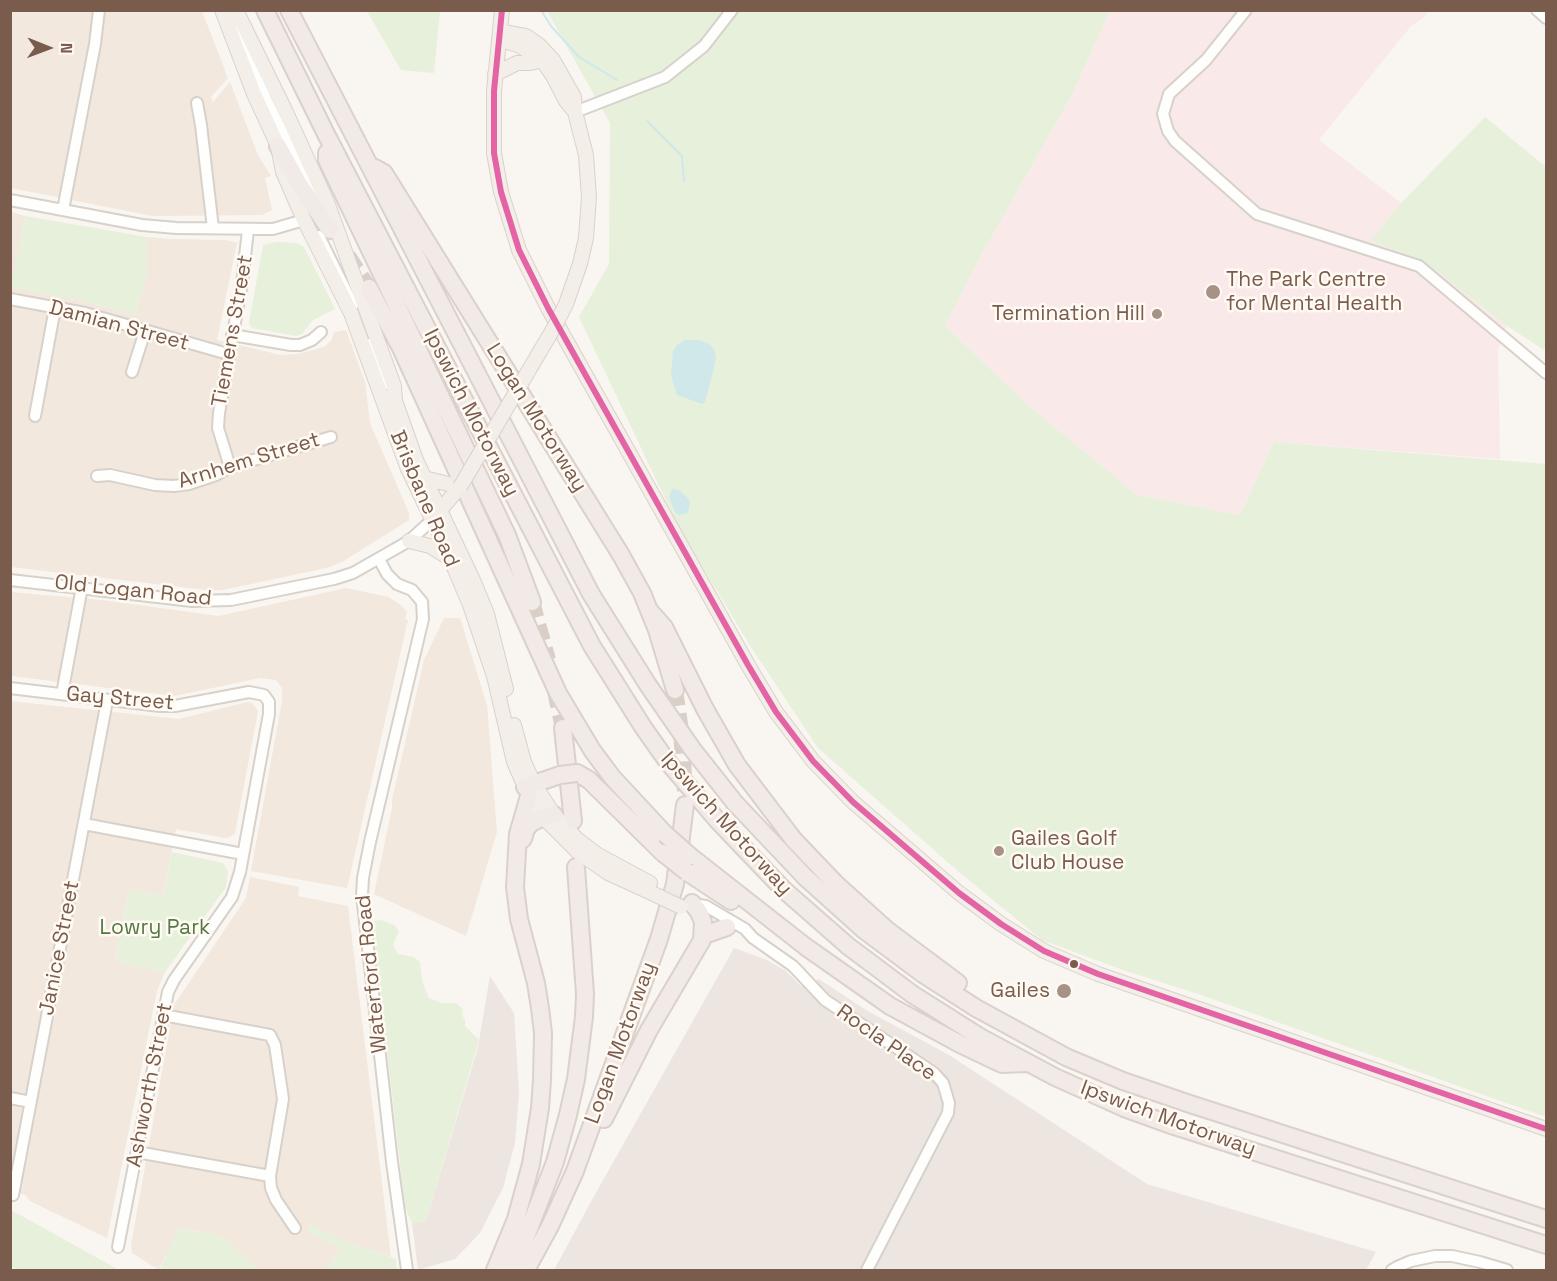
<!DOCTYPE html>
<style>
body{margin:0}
#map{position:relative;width:1557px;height:1281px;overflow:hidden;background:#f9f5f0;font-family:"Space Grotesk",sans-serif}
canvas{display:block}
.frame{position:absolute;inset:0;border:12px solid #7a5c4d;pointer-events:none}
.north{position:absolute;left:18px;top:18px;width:60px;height:60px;-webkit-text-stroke:4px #fffaf3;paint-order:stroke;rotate:91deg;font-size:16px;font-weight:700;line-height:24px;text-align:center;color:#7a5c4d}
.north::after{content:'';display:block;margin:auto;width:21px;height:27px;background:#7a5c4d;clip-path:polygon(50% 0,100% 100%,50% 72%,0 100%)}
</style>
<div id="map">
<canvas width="1557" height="1281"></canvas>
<div class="frame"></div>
<div class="north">N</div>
</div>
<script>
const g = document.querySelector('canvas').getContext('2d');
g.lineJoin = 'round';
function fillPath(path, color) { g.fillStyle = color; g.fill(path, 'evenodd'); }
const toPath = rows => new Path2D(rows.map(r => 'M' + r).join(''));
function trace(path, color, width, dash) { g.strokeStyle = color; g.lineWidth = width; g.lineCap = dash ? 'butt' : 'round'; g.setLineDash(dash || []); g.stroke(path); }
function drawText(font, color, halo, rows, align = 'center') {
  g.font = font + ' "Space Grotesk",sans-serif'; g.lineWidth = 5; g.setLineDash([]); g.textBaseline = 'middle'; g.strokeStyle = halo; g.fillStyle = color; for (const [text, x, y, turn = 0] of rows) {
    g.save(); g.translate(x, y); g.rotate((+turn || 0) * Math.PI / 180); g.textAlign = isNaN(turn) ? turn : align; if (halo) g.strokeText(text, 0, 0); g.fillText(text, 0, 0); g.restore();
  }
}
fillPath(toPath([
 [10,11,202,11,228,78,211,97,213,102,230,82,258,155,271,176,265,178,272,210,262,215,152,216,11,188],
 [11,212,25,216,12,286,86,302,135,315,147,275,147,237,170,239,226,240,237,243,217,340,281,355,297,354,324,347,331,341,334,332,346,330,365,382,370,423,409,513,409,520,342,562,326,568,223,590,206,590,11,567],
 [346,588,388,597,401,605,407,612,405,619,408,620,347,888,251,871,282,701,282,688,276,680,260,678,174,696,11,676,10,592,102,600,219,616],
 [444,618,460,618,487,705,497,832,466,936,374,894,392,808,392,800,424,660],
 [10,701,179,719,247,702,252,703,258,711,235,833,230,837,225,838,176,829,163,896,129,889,115,961,165,972,157,991,107,1238,36,1204,30,1201,26,1195,11,1192],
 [250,877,299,887,298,896,348,906,391,1257,345,1242,309,1224,308,1231,341,1248,327,1270,259,1270,221,1236,180,1228,159,1270,132,1253,131,1245,174,1005,246,898]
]), '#f2e8de');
fillPath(toPath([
 [734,948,767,960,786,971,801,986,819,979,866,1010,949,1055,1147,1184,1376,1252,1366,1270,554,1270,593,1198],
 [490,976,514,1013,519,1093,515,1143,503,1188,480,1233,455,1259,418,1270,412,1223,426,1221,478,1047]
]), '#ede5e0');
fillPath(toPath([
 [1110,11,1428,11,1424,17,1411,26,1319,140,1401,203,1370,241,1422,260,1507,326,1498,349,1500,459,1274,442,1240,515,1137,495,1022,400,945,325,983,252,1073,93]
]), '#fae9e9');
fillPath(toPath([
 [367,11,440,11,434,73,401,70],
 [547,11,1110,11,1073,93,983,252,945,325,1022,400,1137,495,1240,515,1274,442,1546,464,1546,1117,1198,994,1123,970,1042,940,960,873,818,748,751,647,679,528,579,317,609,264,610,123],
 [1485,117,1546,167,1546,346,1544,350,1507,326,1422,260,1370,241,1401,203],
 [25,216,147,237,147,275,135,315,86,302,11,287],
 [277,242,297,243,304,247,335,309,313,320,302,334,296,336,252,328,249,323,263,245],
 [172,852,223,863,228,871,226,887,165,972,115,961,129,889,163,896],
 [381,920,394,925,399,931,393,945,398,954,413,957,420,962,423,984,429,998,442,1003,456,1003,463,1009,462,1015,465,1020,465,1026,479,1040,426,1221,412,1223,405,1207,372,921],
 [11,1210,119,1270,19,1270,11,1267],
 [309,1223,345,1242,396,1259,397,1270,327,1270,341,1248,308,1231],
 [179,1228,221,1236,259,1270,160,1270]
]), '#e7f0db');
fillPath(toPath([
 [685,340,699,340,709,344,714,349,716,357,714,368,705,402,702,404,677,395,671,375,673,351,677,345],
 [672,489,679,490,687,497,690,503,688,513,679,515,675,512,669,497]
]), '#d0e8ea');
trace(toPath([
 [541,10,551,26,579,57,617,80],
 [647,121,682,156,684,181]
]), '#d0e8ea', 2);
trace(toPath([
 [348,256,369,288],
 [532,602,548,660],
 [675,690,681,731,685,791],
 [555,691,563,728]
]), '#d9cfc7', 16, [16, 8]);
const minor = toPath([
 [1246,10,1206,60,1169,94,1163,114,1168,131,1175,141,1257,214,1419,266,1546,373],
 [1537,10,1546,18],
 [240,27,240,32,267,101,311,187,312,199],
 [197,103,201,125,213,228],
 [575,112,665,77,704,46,732,10],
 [10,200,142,225,176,228,273,229,304,220],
 [63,210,95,44,99,10],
 [319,236,353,305],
 [10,299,85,313,228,354],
 [232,335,291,345,300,345,312,340,321,332],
 [369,344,388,384],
 [132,372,145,331],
 [35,416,55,308],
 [230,467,218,428,219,413,242,283,248,230],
 [97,476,110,475,155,485,174,486,189,484,216,475,230,467,331,437],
 [379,559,387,574,397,584,412,590,422,602,423,619,370,842,363,878,362,895,392,1162,407,1270],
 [10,580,192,601,231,600,334,579,353,573,409,541,432,520],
 [10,688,160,706,175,706,249,692,264,695,269,702,269,714,240,872,232,897,174,980,168,992,118,1247],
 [62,694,82,587],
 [84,824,243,854],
 [692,904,706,906,745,929,753,938,793,966,825,1000,934,1073,943,1083,949,1103,948,1113,867,1270],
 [163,1015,270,1035,275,1045,283,1099,270,1176,271,1188,276,1200,295,1228],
 [10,1098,31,1102],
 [137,1152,270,1176],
 [13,1195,107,701],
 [1392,1270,1397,1267,1411,1261,1435,1256,1452,1256,1480,1262,1507,1270]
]);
const major = toPath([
 [222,10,254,94,278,146,283,172,304,220,351,313,408,469,445,546,470,605,494,676,514,762,525,787,543,817,578,852,608,873,656,895],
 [236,10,285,110,327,202,394,386,395,401,416,460,473,580,487,614,506,689],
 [502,10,494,91,494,153,501,192,519,250,548,308,748,665,776,712,813,761,853,802,959,893,1001,924,1044,951,1098,974,1546,1129],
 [500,31,526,36,539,45,553,60,574,97,575,112,586,155,589,197,586,238,580,264,566,304],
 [499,39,520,46,542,60,553,76,566,101,575,112],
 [495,74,517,63,530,63,542,60],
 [424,478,460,487],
 [435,516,460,487],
 [409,541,430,546,449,558],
 [514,725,524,762,534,784,554,815,577,839,598,855,650,883]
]);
const highway = toPath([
 [265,10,326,134,592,646,643,727,667,761,718,821,783,889,848,946,912,994,980,1037,1055,1077,1124,1108,1174,1126,1546,1245],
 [289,10,591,594,648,685,693,750,735,803,805,877,864,930,923,974,976,1008,1066,1057,1123,1081,1187,1103,1546,1219],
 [278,146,299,184,330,230],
 [327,153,327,160,507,535,532,602],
 [375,168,384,173,621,555,642,593,657,630,675,690],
 [369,288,401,348,558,693,592,750,612,777,665,834],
 [649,610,664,627,705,709,737,765,794,840,836,884,887,930,958,983],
 [563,728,573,821],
 [577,773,589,780,663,853],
 [525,787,560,775],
 [523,839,526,829,531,823,543,817,554,815],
 [690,856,806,947,890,1006,960,1044,1002,1064,1026,1063],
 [687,872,731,901],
 [704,935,727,927],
 [604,1119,649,1030,702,940,703,922,699,912,692,903],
 [495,1270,516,1219,531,1164,540,1108,542,1080,543,1033,540,1008,536,983,519,919,515,887,518,834,529,796],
 [510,1270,527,1234,555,1162,568,1115,576,1079,584,1017,585,994,576,867],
 [526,1270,550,1226,575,1171,659,939,675,884,685,805]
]);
trace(minor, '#d7d1cb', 14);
trace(major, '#dad1cc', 16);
trace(highway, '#dad1cc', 20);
trace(minor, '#fefefd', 10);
trace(major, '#f3eee8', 14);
trace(highway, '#f2eae7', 16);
const majorBridge = toPath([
 [460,487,555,326,566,304],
 [656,895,681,907]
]);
const highwayBridge = toPath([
 [560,775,577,773],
 [665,834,690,856],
 [663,853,687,872]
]);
trace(majorBridge, '#dad1cc', 16, []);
trace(highwayBridge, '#dad1cc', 20, []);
trace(majorBridge, '#f3eee8', 14);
trace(highwayBridge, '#f2eae7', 16);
trace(toPath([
 [502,10,494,91,494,153,501,192,519,250,548,308,748,665,776,712,813,761,853,802,959,893,1001,924,1044,951,1098,974,1546,1129]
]), '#e463a4', 6);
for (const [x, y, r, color] of [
 [1213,292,8,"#a69286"],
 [1157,314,6,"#a69286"],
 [999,851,6,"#a69286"],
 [1074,964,5,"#7a5c4d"],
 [1064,991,8,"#a69286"]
]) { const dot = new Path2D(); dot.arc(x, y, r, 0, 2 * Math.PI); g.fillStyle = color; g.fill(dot); trace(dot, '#fffaf3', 2); }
drawText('21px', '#7a5c4d', '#fffaf3', [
 ["The Park Centre",1226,280],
 ["for Mental Health",1226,304],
 ["Termination Hill",1145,314,"right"],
 ["Gailes Golf",1011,839],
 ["Club House",1011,863],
 ["Gailes",1050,991,"right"]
], 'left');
drawText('21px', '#7a5c4d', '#fffaf3', [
 ["Damian Street",119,326,15],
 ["Tiemens Street",233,331,-80],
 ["Ipswich Motorway",471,413,63],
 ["Logan Motorway",536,418,58],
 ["Arnhem Street",249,461,-17],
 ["Brisbane Road",424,499,67],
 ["Old Logan Road",133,591,6],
 ["Gay Street",120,699,5],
 ["Ipswich Motorway",726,824,48],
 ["Janice Street",60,948,-79],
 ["Waterford Road",372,974,-96],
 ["Logan Motorway",621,1043,-70],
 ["Rocla Place",886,1043,35],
 ["Ashworth Street",150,1085,-79],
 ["Ipswich Motorway",1168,1119,20]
]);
drawText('21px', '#537a41', '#fffaf3', [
 ["Lowry Park",155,928]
]);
</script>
